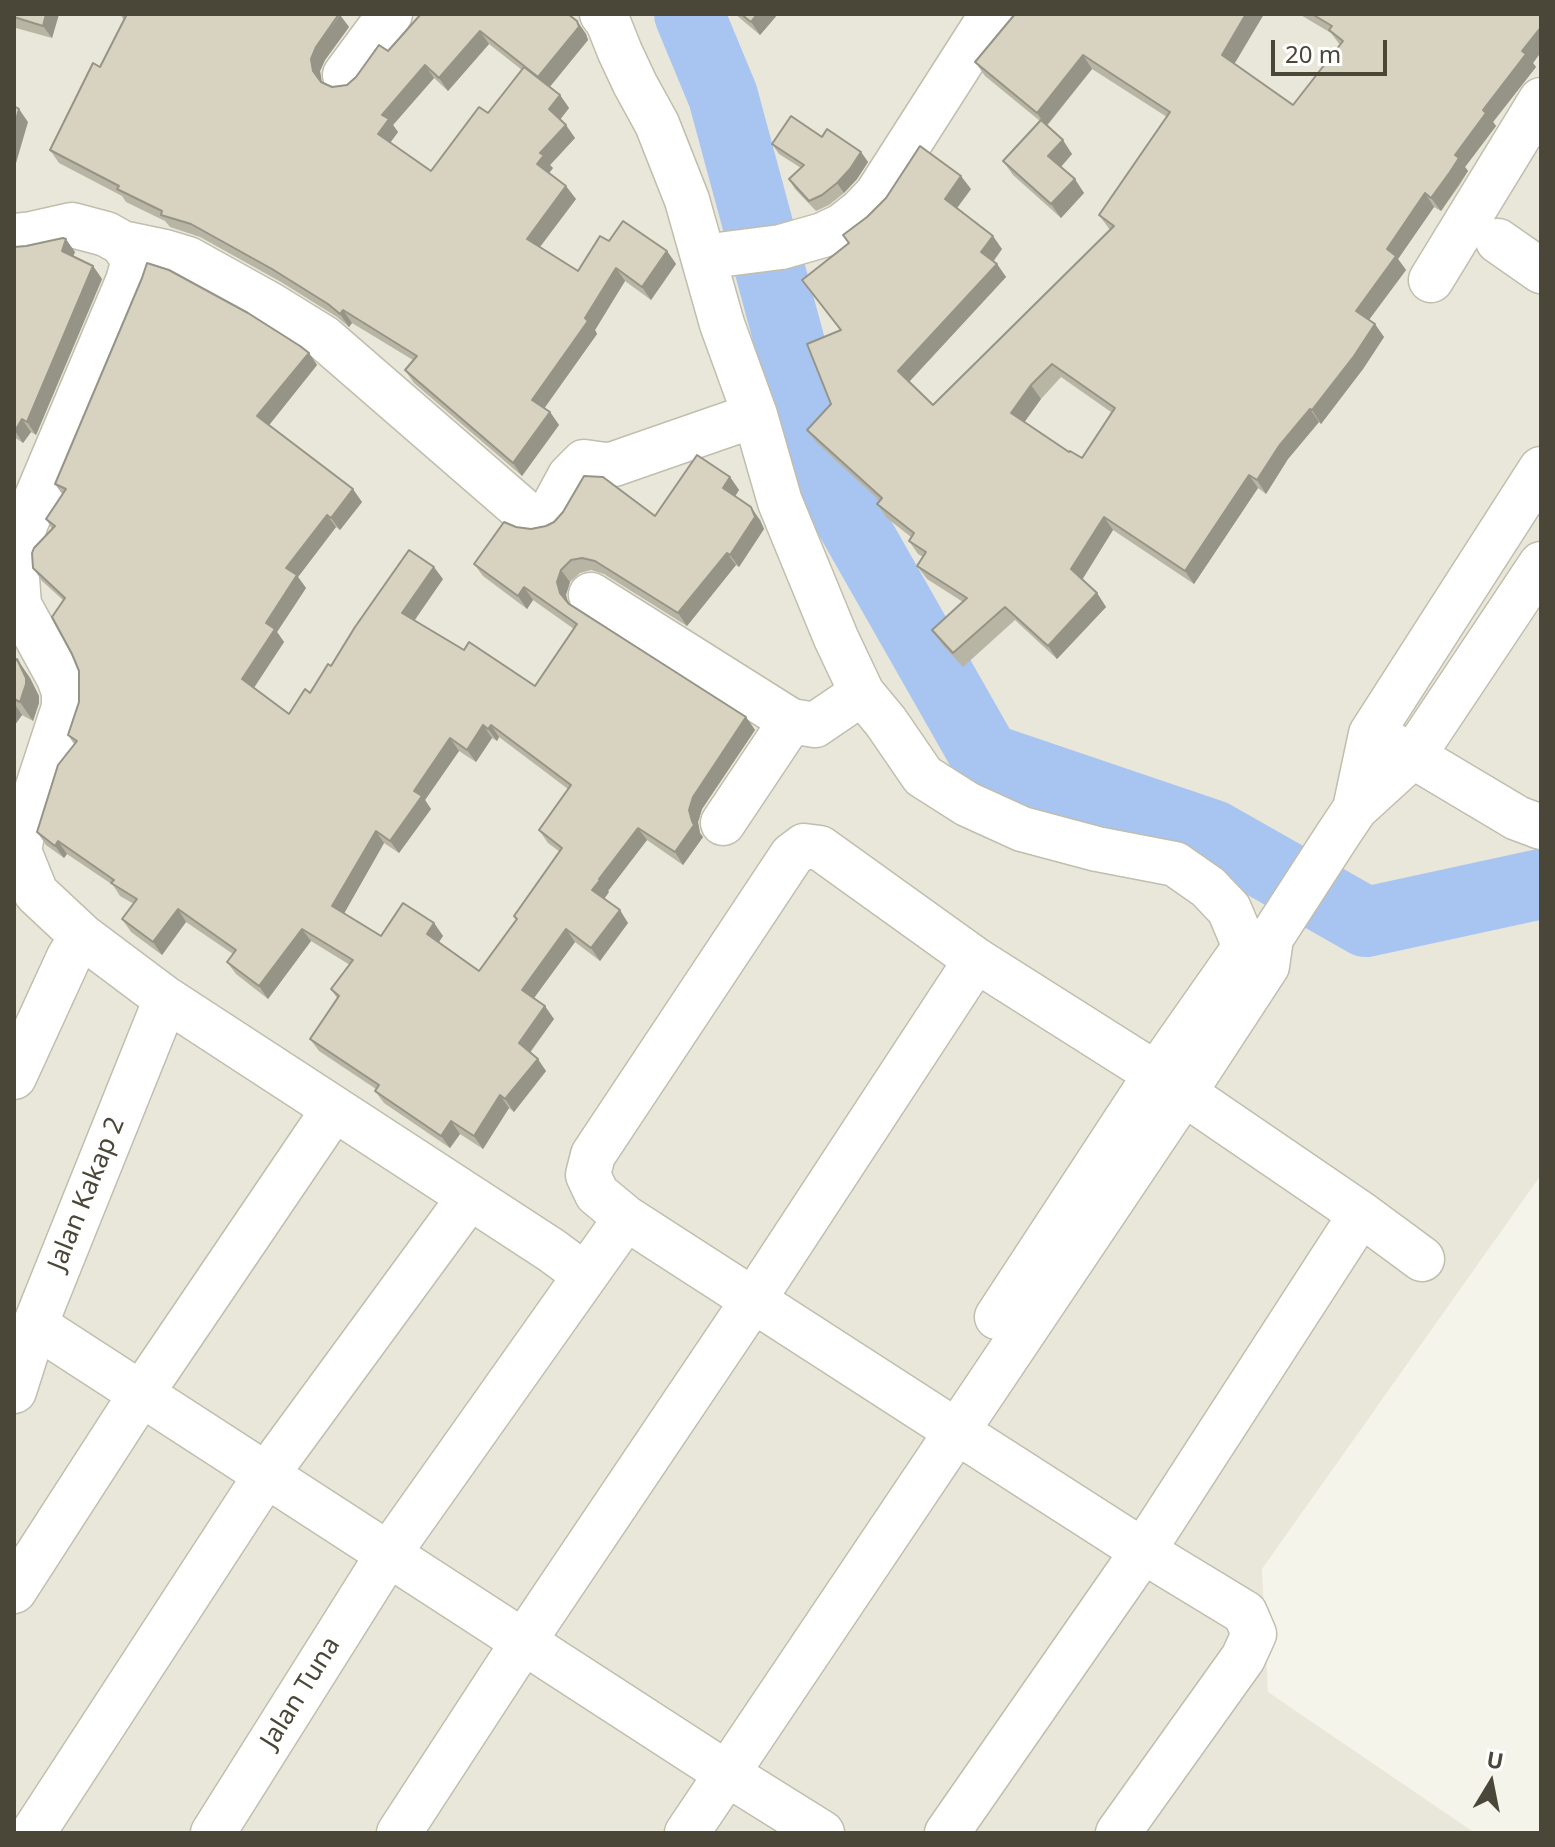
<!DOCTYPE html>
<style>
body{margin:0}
#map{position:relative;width:1555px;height:1847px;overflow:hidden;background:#f5f4eb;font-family:"Noto Sans",sans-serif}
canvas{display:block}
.frame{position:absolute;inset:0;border:16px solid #4a4638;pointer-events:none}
.north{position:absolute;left:1451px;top:1743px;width:80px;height:80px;-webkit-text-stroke:6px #fff;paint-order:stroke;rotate:10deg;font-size:22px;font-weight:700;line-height:32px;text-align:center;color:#4a4638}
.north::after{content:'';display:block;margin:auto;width:28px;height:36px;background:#4a4638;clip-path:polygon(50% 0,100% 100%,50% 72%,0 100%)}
.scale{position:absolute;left:1271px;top:40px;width:116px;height:36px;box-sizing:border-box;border:4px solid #4a4638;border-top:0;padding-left:10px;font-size:24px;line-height:28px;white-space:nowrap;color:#4a4638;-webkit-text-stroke:6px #fff;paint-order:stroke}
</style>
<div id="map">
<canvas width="1555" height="1847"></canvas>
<div class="frame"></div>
<div class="north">U</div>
<div class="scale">20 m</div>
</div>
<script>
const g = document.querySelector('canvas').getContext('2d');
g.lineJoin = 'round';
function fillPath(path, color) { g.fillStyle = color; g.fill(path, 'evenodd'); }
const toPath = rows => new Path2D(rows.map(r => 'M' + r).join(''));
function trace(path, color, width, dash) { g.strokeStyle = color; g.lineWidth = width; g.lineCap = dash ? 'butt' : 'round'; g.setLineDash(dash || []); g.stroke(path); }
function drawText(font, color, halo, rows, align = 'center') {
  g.font = font + ' "Noto Sans",sans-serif'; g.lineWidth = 8; g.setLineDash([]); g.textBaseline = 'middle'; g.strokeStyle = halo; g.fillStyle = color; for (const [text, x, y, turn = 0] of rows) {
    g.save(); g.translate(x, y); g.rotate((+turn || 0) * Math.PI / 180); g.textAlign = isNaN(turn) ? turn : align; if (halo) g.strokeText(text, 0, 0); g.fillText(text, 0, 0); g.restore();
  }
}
fillPath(toPath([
 [14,14,1541,14,1541,1175,1262,1569,1268,1692,1475,1833,14,1833]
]), '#e9e7d9');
trace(toPath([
 [689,14,723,96,826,477,986,758,1213,835,1366,922,1541,884]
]), '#a8c5f1', 70);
const minor = toPath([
 [602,14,608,22,620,52,635,84,657,124,687,200,722,324,755,415,780,502,836,638,862,693,886,722,923,776,967,804,1022,829,1097,849,1175,864,1208,887,1229,909,1245,947,1267,966],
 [345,75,390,14],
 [14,236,32,234,72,225,106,234,122,243,134,260,128,281,25,525,16,564,19,605,59,678,64,692,64,707,22,835,19,851,36,893,82,936,166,999,551,1250,585,1275],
 [1498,241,1541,271],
 [122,243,165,252,188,259,269,304,324,338,528,515,543,517,550,513,570,476,584,462,605,465,614,464,755,415],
 [704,259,726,254,781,247,823,235,842,226,861,211,877,194,992,14],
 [1431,280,1541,100],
 [591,595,791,721,815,725,862,693],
 [1387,742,1413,756,1517,818,1541,827],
 [1355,809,1371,734,1541,469],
 [723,823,791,721],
 [14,1077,69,957,82,936],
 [997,1317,1156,1074,1245,947,1261,941],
 [35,1325,726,1773,822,1833],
 [14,1391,35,1325,166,999],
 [14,1591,141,1394,334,1109],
 [33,1833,266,1475,469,1198],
 [213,1833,389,1553,626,1218],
 [399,1833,524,1641,754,1299,976,960],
 [687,1833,1184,1093,1267,966,1271,938,1337,836,1355,809,1413,756,1541,564],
 [947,1833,1143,1551,1361,1214],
 [1118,1833,1243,1658,1254,1634,1245,1613,1143,1551,956,1431,626,1218,597,1194,588,1175,593,1155,792,855,804,846,820,848,976,960,1156,1074,1361,1214,1422,1259]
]);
trace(minor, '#c1bead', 47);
trace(minor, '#fff', 44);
fillPath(toPath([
 [14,14,59,14,52,38,16,28,14,35],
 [120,14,339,14,349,27,325,60,320,71,322,82,332,87,347,85,388,51,421,14,577,21,586,34,588,40,550,87,560,95,569,108,560,120,575,138,550,165,553,168,549,173,576,199,540,247,578,271,609,241,667,251,676,264,651,300,625,281,595,330,597,334,544,408,550,412,559,425,522,476,414,383,405,370,413,360,352,323,349,327,337,317,281,282,200,237,170,227,165,221,126,202,122,196,59,163,50,150,100,67,124,20],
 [489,44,522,70,488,113,431,171,390,143,398,132,393,125,434,78,448,91],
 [735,14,778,14,760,35],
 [1011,14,1264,14,1234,63,1293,105,1340,45,1331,33,1299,14,1541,14,1541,52,1533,63,1536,67,1493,122,1496,126,1465,167,1468,171,1459,186,1441,211,1434,207,1398,259,1406,270,1369,320,1384,337,1363,369,1321,424,1319,422,1288,459,1266,494,1258,488,1194,584,1113,530,1082,580,1097,593,1106,607,1057,659,1015,620,963,667,941,643,932,630,963,602,927,579,917,566,923,557,918,554,909,541,911,537,887,518,877,504,880,501,817,443,807,430,831,404,840,330,802,280,848,243,843,235,971,189,957,208,1002,249,994,261,997,264,1006,277,909,382,933,405,1110,230,1099,215,1167,117,1092,69,1047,126,1072,154,1061,167,1084,193,1061,218,1013,175,1003,161,1040,121,985,76,975,62,1013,17],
 [1061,377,1111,412,1082,458,1069,452,1024,422,1041,399],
 [822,137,861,152,868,162,857,179,844,193,829,205,816,211,795,189,789,179,801,168,779,154,772,144],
 [14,247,75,252,73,257,93,266,102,279,36,435,31,432,23,443,14,437],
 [309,353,317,365,269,425,362,502,340,530,336,527,298,577,306,588,277,632,284,642,254,688,289,714,310,693,331,666,443,579,415,620,464,650,535,686,574,629,533,600,527,609,483,576,474,564,516,527,531,529,655,516,730,477,739,490,735,496,760,520,764,529,739,567,736,565,687,626,604,574,591,570,580,573,570,582,566,595,568,602,746,717,755,730,702,809,698,822,700,833,703,837,683,865,647,840,608,891,609,892,604,899,628,923,600,961,575,942,534,998,554,1019,530,1053,546,1071,514,1112,509,1108,483,1149,460,1134,450,1148,384,1103,375,1091,376,1089,319,1051,310,1039,337,998,331,989,350,965,311,941,268,999,236,974,227,962,233,954,186,922,162,955,131,932,122,919,134,904,120,896,113,885,67,854,64,858,46,845,37,832,74,744,68,735,79,702,79,671,63,600,42,581,33,568,52,529,46,519,62,494,55,484],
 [499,737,568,789,539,830,548,843,560,852,514,916,516,920,479,971,439,942,443,936,434,923,381,936,344,913,384,843,399,853,431,809,425,800,459,751,476,762,492,738,497,741],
 [17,659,30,678,39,696,39,703,33,721,22,715,14,726,14,663]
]), '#b9b5a5');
fillPath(toPath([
 [46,14,59,14,52,38,43,26],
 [757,14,778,14,760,35,751,22],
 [1246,14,1264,14,1232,68,1222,55],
 [340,15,349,27,325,60,320,71,322,84,313,71,311,59,316,47],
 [577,21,586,34,588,40,547,90,538,77],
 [1541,27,1541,52,1533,63,1536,67,1493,122,1496,126,1465,167,1468,171,1441,211,1431,198,1455,155,1522,51],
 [480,31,489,44,448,91,439,78],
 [1083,55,1092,69,1046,126,1037,113],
 [425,65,434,78,393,125,398,132,387,147,378,134,382,115],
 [560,95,569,108,558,122,549,109],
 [19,109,28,122,14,170,14,127],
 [566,125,575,138,550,165,553,168,546,177,537,164,540,153],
 [1063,140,1072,154,1058,170,1048,156],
 [861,152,868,162,857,179,844,193,837,183],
 [961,176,971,189,954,212,945,199],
 [1075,179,1084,193,1061,218,1051,204],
 [566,186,576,199,536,252,527,239],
 [1425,193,1434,207,1398,259,1406,270,1365,325,1356,311,1387,249],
 [993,236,1002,249,990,265,981,252],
 [66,239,75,252,70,263,62,251],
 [667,251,676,264,651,300,642,287],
 [997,264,1006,277,907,384,898,371],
 [93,266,102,279,36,435,27,422],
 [616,268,625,281,595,330,597,334,541,413,532,400],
 [343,310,352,323,349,327,340,314],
 [1375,324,1384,337,1363,369,1321,424,1312,410],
 [309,353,317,365,266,429,257,416],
 [1031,385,1041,399,1021,427,1011,413],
 [1310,409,1319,422,1288,459,1266,494,1257,480,1279,446],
 [550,412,559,425,522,476,513,463],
 [22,419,31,432,23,443,15,431],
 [1249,475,1258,488,1194,584,1185,571],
 [730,477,739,490,732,501,723,488],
 [353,489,362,502,340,530,331,518],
 [751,507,760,520,764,529,739,567,730,555],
 [327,515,336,527,298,577,306,588,277,632,284,642,251,692,242,679,266,623,286,568],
 [1104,517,1113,530,1080,583,1071,569],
 [727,553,736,565,687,626,678,613],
 [434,567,443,579,411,625,402,613],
 [561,570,570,582,566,595,569,606,560,593,557,582],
 [524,587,533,600,527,609,518,596],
 [1097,593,1106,607,1057,659,1048,646],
 [17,659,30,678,39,696,39,703,33,721,20,702],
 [14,703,22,715,14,726],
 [746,717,755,730,702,809,698,822,700,833,703,837,683,865,675,852,692,821,689,810,693,797],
 [483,725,492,738,476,762,467,750],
 [491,725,499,737,497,741,488,729],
 [450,738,459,751,425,800,431,809,399,853,390,841,414,791],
 [638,828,647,840,608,891,609,892,601,903,592,890,599,879],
 [376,831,384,843,341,919,332,906],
 [58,841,67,854,64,858,55,846],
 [178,909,186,922,162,955,153,942],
 [620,910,628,923,600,961,591,948],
 [434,923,443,936,436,946,427,934],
 [302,929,311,941,268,999,259,986],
 [566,929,575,942,531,1002,522,990],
 [545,1006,554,1019,527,1056,519,1043],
 [538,1059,546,1071,514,1112,505,1099],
 [500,1095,509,1108,483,1149,474,1136],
 [451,1121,460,1134,450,1148,441,1136]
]), '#969486');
const building = toPath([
 [14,14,46,14,43,26,14,17,14,14],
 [122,14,339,14,316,47,311,59,313,71,321,82,332,87,347,85,356,77,379,45,388,51,421,14,568,14,577,21,579,27,538,77,480,31,439,78,425,65,382,115,389,119,378,134,431,171,479,107,488,113,524,67,560,95,549,109,566,125,540,153,544,155,537,164,566,186,527,239,578,271,600,236,609,241,623,221,667,251,642,287,616,268,585,318,588,321,532,400,550,412,513,463,405,370,417,356,343,310,340,314,328,304,272,269,191,224,161,215,162,211,117,189,119,186,50,150,93,63,100,67,126,16,122,14],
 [741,14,757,14,751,22,741,14],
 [1015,14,1246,14,1222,55,1293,105,1343,41,1329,30,1332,26,1312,14,1541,14,1541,27,1522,51,1526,54,1483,110,1486,113,1455,155,1459,158,1450,172,1431,198,1425,193,1387,249,1396,256,1356,311,1375,324,1354,356,1312,410,1310,409,1279,446,1257,480,1249,475,1185,571,1104,517,1071,569,1097,593,1048,646,1005,607,953,653,932,630,967,598,917,566,926,552,909,541,914,533,877,504,882,498,807,430,831,404,807,344,841,330,802,280,849,243,843,235,867,217,886,198,920,146,961,176,945,199,993,236,981,252,997,264,898,371,933,405,1114,226,1099,215,1170,112,1083,55,1037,113,975,62,1015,14],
 [1052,364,1115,408,1082,458,1070,451,1069,452,1011,413,1031,385,1052,364],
 [14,106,19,109,14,127,14,106],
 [791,116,822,137,827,129,861,152,850,169,837,183,822,195,809,201,789,179,804,165,772,144,791,116],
 [1041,120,1063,140,1048,156,1075,179,1051,204,1003,161,1041,120],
 [63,238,66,239,62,251,93,266,27,422,22,419,15,431,14,247,26,246,63,238],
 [147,263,169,270,248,313,300,346,309,353,257,416,353,489,331,518,327,515,286,568,297,575,266,623,275,629,242,679,289,714,305,689,310,693,328,664,331,666,355,627,409,550,434,567,402,613,464,650,469,642,535,686,577,624,524,587,518,596,474,564,504,522,516,527,531,529,546,526,554,522,563,512,584,476,603,477,655,516,697,455,730,477,723,488,751,507,755,517,730,555,727,553,678,613,595,561,582,558,571,560,561,570,557,582,560,593,569,604,746,717,693,797,689,810,692,821,694,825,675,852,638,828,599,879,600,880,592,890,620,910,591,948,566,929,522,990,545,1006,519,1043,538,1059,505,1099,500,1095,474,1136,451,1121,441,1136,375,1091,379,1085,310,1039,339,996,331,989,353,960,302,929,259,986,227,962,236,950,178,909,153,942,122,919,137,899,111,883,114,880,58,841,55,846,37,832,58,765,77,741,68,735,79,702,79,671,72,654,52,617,65,598,33,568,32,553,34,548,55,526,46,519,66,489,55,484,142,278,147,263],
 [483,725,488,729,491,725,571,785,539,830,562,848,514,916,517,919,479,971,427,934,434,923,403,903,381,936,332,906,376,831,390,841,422,796,414,791,450,738,467,750,483,725],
 [17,659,26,678,26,684,20,702,14,699,14,663,17,659]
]);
fillPath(building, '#d7d3c0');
trace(building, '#969486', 2);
drawText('26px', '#4a4638', '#fff', [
 ["Jalan Kakap 2",87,1194,-68],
 ["Jalan Tuna",301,1693,-58]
]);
</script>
